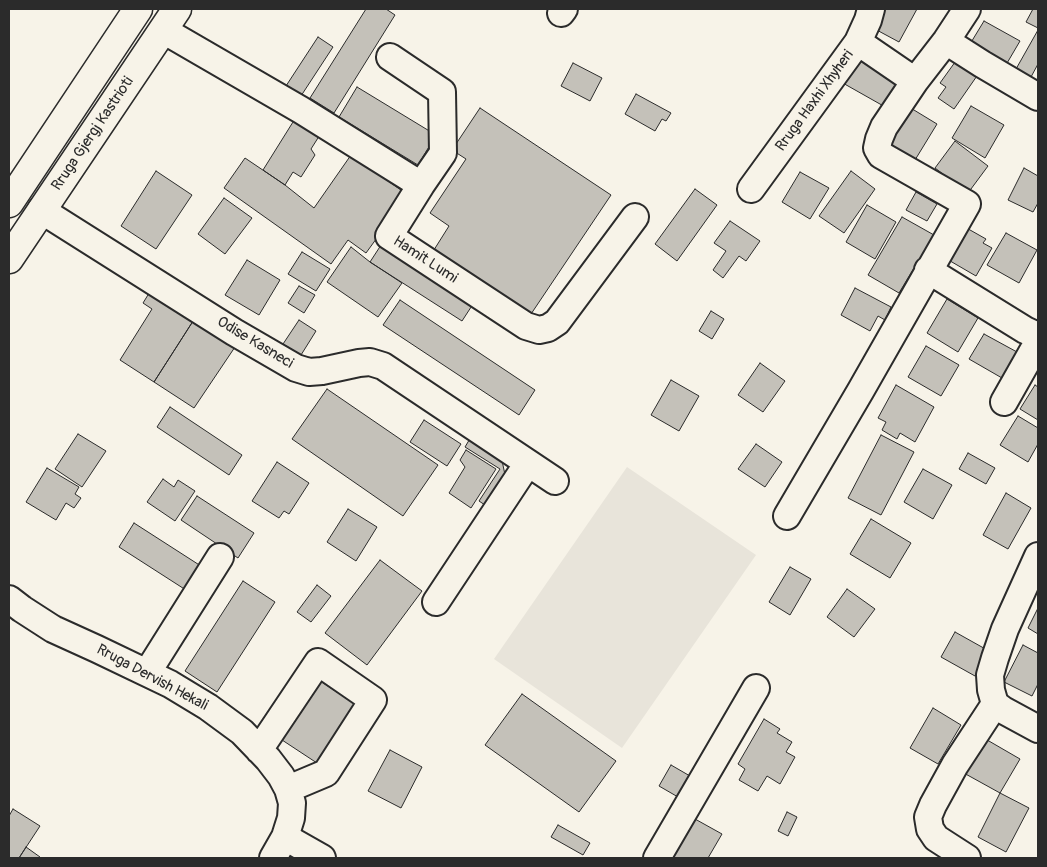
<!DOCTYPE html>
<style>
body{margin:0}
#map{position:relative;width:1047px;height:867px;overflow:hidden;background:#f7f3e8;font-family:Pangolin,sans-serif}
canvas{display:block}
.frame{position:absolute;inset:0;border:10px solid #2b2b2b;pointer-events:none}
</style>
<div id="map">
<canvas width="1047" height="867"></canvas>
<div class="frame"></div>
</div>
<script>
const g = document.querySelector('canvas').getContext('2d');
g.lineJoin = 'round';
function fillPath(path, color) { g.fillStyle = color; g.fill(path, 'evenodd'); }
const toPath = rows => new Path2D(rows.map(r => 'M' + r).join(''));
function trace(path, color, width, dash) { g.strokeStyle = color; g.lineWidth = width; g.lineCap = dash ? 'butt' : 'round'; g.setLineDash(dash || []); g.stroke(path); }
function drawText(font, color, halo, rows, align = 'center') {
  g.font = font + ' Pangolin,sans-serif'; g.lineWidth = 4; g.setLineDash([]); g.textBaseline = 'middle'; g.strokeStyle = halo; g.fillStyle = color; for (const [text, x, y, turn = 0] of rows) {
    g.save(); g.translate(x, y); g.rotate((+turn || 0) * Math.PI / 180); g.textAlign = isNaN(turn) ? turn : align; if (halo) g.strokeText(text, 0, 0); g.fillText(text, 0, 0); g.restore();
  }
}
fillPath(toPath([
 [627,467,756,555,622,748,494,659]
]), '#e8e4da');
const building = toPath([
 [366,9,386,9,395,15,334,113,310,98,366,9],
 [883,9,917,9,899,42,873,28,883,9],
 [1033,9,1038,9,1038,28,1026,22,1033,9],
 [984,21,1020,41,1003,70,967,49,984,21],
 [1038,30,1038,64,1031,77,1016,69,1038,30],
 [318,37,333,47,299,99,284,89,318,37],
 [857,54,903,80,887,108,841,82,857,54],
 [958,58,979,73,954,109,938,98,946,87,940,83,958,58],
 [573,63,602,78,590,101,561,86,573,63],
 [357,87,436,135,418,165,339,117,357,87],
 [636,94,671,113,666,121,662,119,655,131,625,114,636,94],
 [971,106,1004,125,985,158,952,138,971,106],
 [909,107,937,124,915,160,888,143,909,107],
 [480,108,611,195,529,317,432,253,449,226,430,213,466,159,452,150,480,108],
 [298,114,323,130,311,149,315,155,301,177,293,172,285,185,263,170,298,114],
 [955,141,988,166,968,193,935,168,955,141],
 [351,155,408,195,366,253,348,240,331,264,224,188,245,158,285,185,314,208,351,155],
 [1024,168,1038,176,1038,203,1033,212,1008,200,1024,168],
 [156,171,192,195,156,249,121,226,156,171],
 [851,171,875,189,844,233,819,216,851,171],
 [800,172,829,188,810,219,782,202,800,172],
 [695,189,717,205,677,261,655,244,695,189],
 [916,192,937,204,927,221,906,210,916,192],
 [224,198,252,218,225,254,198,234,224,198],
 [867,205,896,222,875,259,846,242,867,205],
 [902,217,934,235,899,293,868,275,902,217],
 [730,221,760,241,746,261,739,256,723,278,713,270,726,251,714,243,730,221],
 [963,226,986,239,983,243,992,248,976,276,945,258,963,226],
 [1006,233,1037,250,1019,283,987,265,1006,233],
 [383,242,475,301,462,321,370,262,383,242],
 [351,247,370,262,402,283,378,317,327,282,351,247],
 [302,252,330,269,316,291,288,274,302,252],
 [247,260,280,280,259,315,225,295,247,260],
 [299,286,315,295,304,313,288,303,299,286],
 [855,288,891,307,885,320,878,316,870,331,841,315,855,288],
 [151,290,195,318,154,382,120,360,152,309,143,303,151,290],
 [947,299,978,318,958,352,927,333,947,299],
 [400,300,535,390,519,415,383,325,400,300],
 [711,311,724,319,712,339,699,331,711,311],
 [195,318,237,344,194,408,154,382,195,318],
 [299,320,316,331,301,355,283,344,299,320],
 [984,334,1017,352,1002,378,969,359,984,334],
 [926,346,959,365,941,396,908,377,926,346],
 [760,363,785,381,763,412,738,395,760,363],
 [671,380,699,396,679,431,651,415,671,380],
 [896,385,934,407,915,442,900,433,897,439,882,430,886,422,878,418,896,385],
 [1035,385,1038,387,1038,420,1020,409,1035,385],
 [327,389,438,465,403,516,292,439,327,389],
 [170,407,242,455,229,475,157,427,170,407],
 [1018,416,1038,428,1038,444,1028,462,1000,445,1018,416],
 [424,420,461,444,447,466,410,442,424,420],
 [78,434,106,451,82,487,55,469,78,434],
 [881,435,914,452,881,515,848,498,881,435],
 [471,437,501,456,507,484,491,509,479,501,500,469,465,447,471,437],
 [756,444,782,462,765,487,738,469,756,444],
 [466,450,496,469,471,508,449,493,465,467,460,460,466,450],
 [968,453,995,468,986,484,959,469,968,453],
 [277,462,309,483,289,514,284,511,279,518,252,501,277,462],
 [47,468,79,487,75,494,81,498,74,508,66,503,56,520,26,502,47,468],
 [923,469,952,485,933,519,904,502,923,469],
 [163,479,174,487,178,480,195,491,175,521,147,502,163,479],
 [1006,493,1031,508,1008,549,983,535,1006,493],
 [197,496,254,533,238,558,181,520,197,496],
 [348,509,377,527,356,561,327,542,348,509],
 [871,519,911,543,890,578,850,554,871,519],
 [134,523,204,568,189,592,119,547,134,523],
 [380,560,422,591,367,665,325,633,380,560],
 [790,567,811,579,790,615,769,602,790,567],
 [243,581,275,602,217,692,185,671,243,581],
 [317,585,331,596,311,622,297,612,317,585],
 [847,589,875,609,854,637,827,617,847,589],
 [1038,608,1038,634,1028,628,1038,608],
 [955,632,989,651,975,676,941,657,955,632],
 [1023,645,1038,653,1038,684,1032,696,1004,682,1023,645],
 [317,679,358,706,320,765,279,738,317,679],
 [522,694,616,761,579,812,485,745,522,694],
 [933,708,961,725,938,764,910,748,933,708],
 [764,719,780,729,777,733,792,742,786,752,795,757,780,784,767,776,758,791,739,780,745,769,738,764,764,719],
 [982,737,1020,759,1000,793,962,772,982,737],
 [390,750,422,767,401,808,368,791,390,750],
 [671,765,690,776,678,797,659,786,671,765],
 [1000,793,1029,808,1006,852,978,837,1000,793],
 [13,809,40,826,19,858,9,858,9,816,13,809],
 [787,812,797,817,788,836,778,831,787,812],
 [695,819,722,834,708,858,672,858,695,819],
 [558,825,590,843,583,855,551,837,558,825],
 [26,847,40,857,40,858,19,858,26,847]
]);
fillPath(building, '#c4c1b9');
trace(building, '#2b2b2b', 1);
const minor = toPath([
 [561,13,564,9],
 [163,30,301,110,421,185,389,236,526,326,539,330,548,328,557,322,635,217],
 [946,41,982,64,1038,97],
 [858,42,915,81],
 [390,57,442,92,443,153,421,185],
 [751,189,858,42,868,20,871,9],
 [41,210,234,332,296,368,309,372,322,371,359,363,370,362,383,366,555,481],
 [928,270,1025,330,1038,336],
 [1004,402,1038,342],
 [787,516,861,390,967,204,881,155,877,148,879,139,884,127,915,81,946,41,967,9],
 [9,599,22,609,53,629,97,649,170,684,208,707,242,732,268,759,281,776,288,789,292,803,291,818,285,837,273,858],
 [436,602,528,463],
 [147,673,220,557],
 [995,704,991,690,990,675,995,658,1005,629,1038,556],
 [259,750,318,662,373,700,326,773,288,789],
 [285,837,322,858],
 [657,858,756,688],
 [967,858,936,838,930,829,928,817,933,805,955,765,995,704,1003,710,1038,729]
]);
const major = toPath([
 [9,203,138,9],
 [9,259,177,9]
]);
trace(minor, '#2b2b2b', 30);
trace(major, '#2b2b2b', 31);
trace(minor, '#f7f3e8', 26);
trace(major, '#f7f3e8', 28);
drawText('15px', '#2b2b2b', '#f7f3e8', [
 ["Rruga Haxhi Xhyheri",815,101,-54],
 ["Rruga Gjergj Kastrioti",93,134,-56],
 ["Hamit Lumi",425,260,33],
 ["Odise Kasneci",255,343,31],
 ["Rruga Dervish Hekali",152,678,28]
]);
</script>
